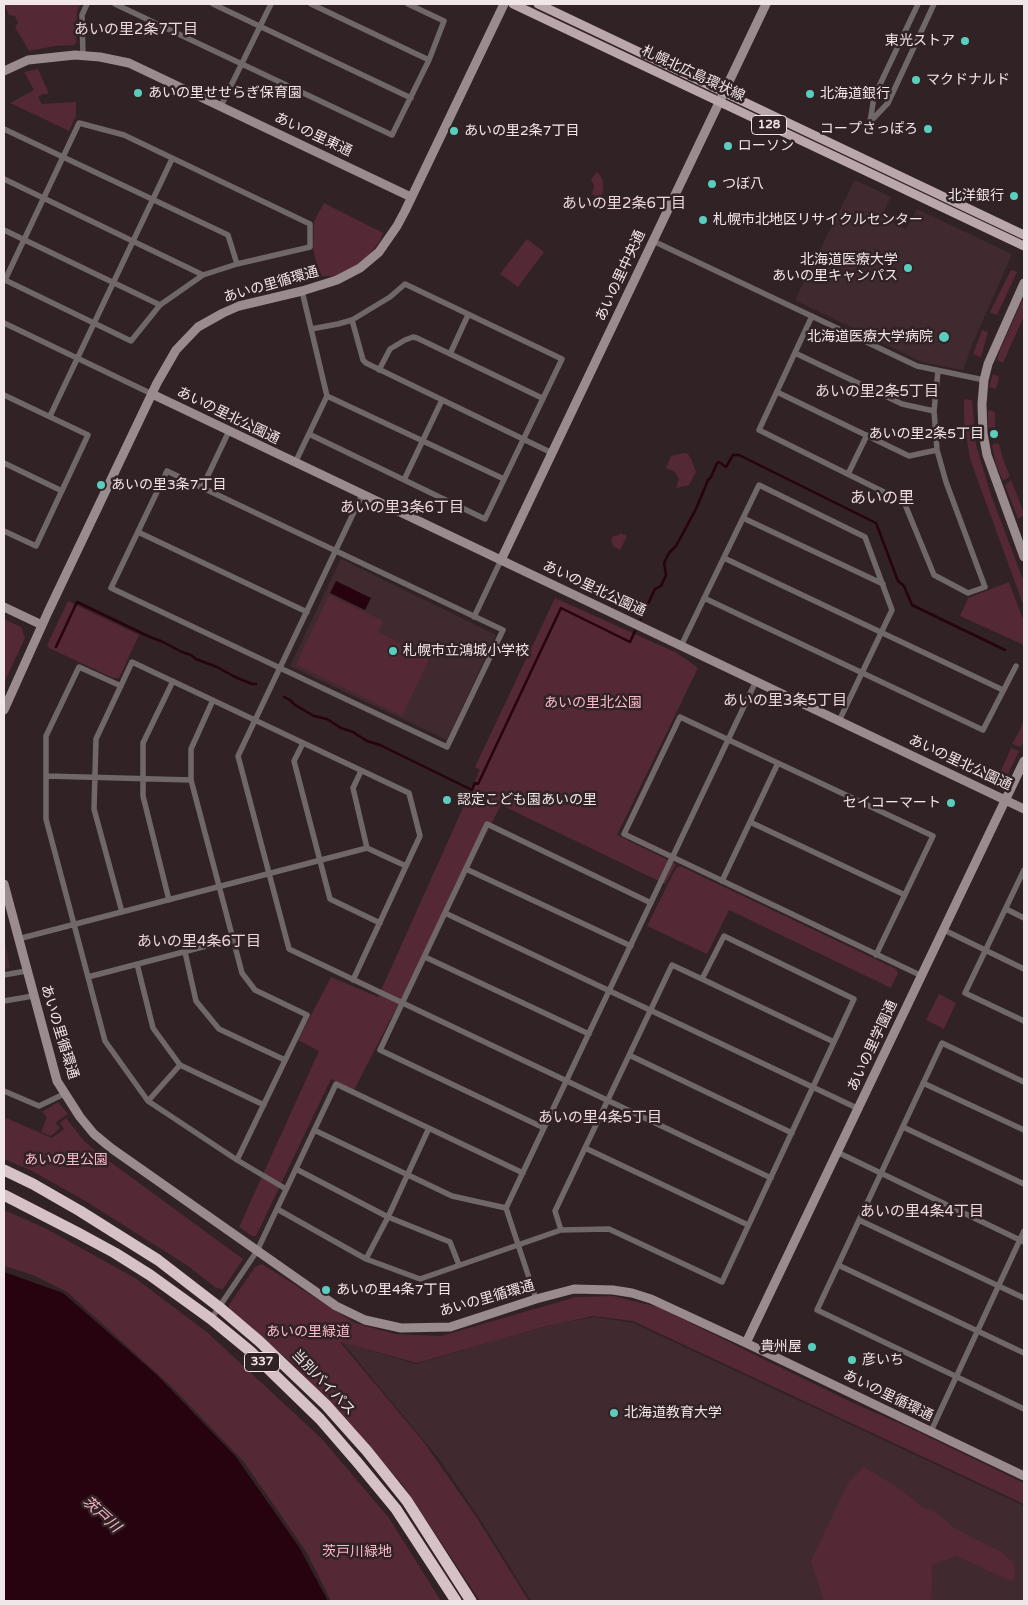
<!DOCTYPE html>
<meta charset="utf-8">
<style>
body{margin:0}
#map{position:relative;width:1028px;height:1605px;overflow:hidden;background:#312225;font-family:"Varela Round",sans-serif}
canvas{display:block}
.frame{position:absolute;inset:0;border:5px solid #f1e6e8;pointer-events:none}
</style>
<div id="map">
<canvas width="1028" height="1605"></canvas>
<div class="frame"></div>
</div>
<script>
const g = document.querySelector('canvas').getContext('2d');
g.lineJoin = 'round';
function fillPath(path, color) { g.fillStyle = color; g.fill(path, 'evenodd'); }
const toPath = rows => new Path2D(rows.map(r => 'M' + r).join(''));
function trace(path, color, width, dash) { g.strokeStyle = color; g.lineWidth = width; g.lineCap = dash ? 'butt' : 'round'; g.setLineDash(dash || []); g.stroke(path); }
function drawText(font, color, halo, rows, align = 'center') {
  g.font = font + ' "Varela Round","Noto Sans JP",sans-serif'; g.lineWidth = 5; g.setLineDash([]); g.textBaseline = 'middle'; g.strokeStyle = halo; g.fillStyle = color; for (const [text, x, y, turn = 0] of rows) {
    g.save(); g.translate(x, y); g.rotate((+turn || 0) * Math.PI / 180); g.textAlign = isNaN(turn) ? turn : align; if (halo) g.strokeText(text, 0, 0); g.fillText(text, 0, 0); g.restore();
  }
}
fillPath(toPath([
 [855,180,891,197,881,217,906,229,917,209,1012,254,972,345,963,370,922,362,795,300],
 [341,559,496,635,447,740,290,666],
 [4,937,10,968,4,969],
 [595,1317,633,1323,1024,1506,1024,1601,531,1601,480,1519,440,1460,342,1342,416,1364,500,1339,560,1323]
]), '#402a30');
fillPath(toPath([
 [4,4,81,4,77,11,76,43,74,45,55,46,29,51,15,27,18,23,15,16,9,15],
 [38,69,49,94,43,94,38,97,42,104,76,102,76,116,69,131,10,103,34,90,24,72],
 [597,172,600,175,603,181,603,190,601,198,593,195,592,193,594,186,591,179],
 [324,203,383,233,380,241,370,254,354,267,338,276,322,276,317,266,313,248,314,221],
 [527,239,544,252,518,287,500,274],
 [1011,270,1017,272,997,315,991,313,990,312],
 [1024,300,1024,316,1003,363,997,360,1000,350,1022,301],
 [982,330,988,332,981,357,973,354],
 [993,374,998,376,999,378,996,389,989,387],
 [964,399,972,400,976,445,991,495,1024,582,1024,607,970,459,964,421],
 [989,410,995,412,995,427,988,428,988,412],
 [996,443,999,444,1003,459,1010,476,1003,481,996,464,992,445],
 [684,453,688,454,692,461,696,472,689,485,676,488,679,479,675,472,666,468,671,456],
 [1011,480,1024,513,1024,515,1018,519,1005,485],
 [620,533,627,536,620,550,613,546,611,541,613,536,619,535],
 [1009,582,1024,622,1024,645,960,616,968,598],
 [329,595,383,621,378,632,430,657,402,716,296,665],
 [555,598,677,653,698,668,617,835,676,864,665,884,501,805,354,1090,331,1079,256,1236,252,1236,239,1227,319,1051,298,1040,331,977,378,997,480,770,475,767],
 [68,601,139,635,119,678,113,678,49,648,47,645],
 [4,619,21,627,25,638,4,683],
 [1024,718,1024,741,1021,747,1012,744,1021,728],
 [1011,748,1019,751,1008,774,1001,771],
 [680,866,896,969,898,973,891,988,729,910,707,954,647,926,676,868],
 [939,994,956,1003,944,1029,926,1020],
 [58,1102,68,1114,55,1123,60,1128,51,1136,41,1132,47,1117,42,1112],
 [4,1117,52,1138,64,1129,60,1123,66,1118,84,1141,98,1153,243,1259,223,1289,216,1288,188,1266,87,1202,32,1171,4,1159],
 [4,1210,45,1228,135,1278,208,1333,322,1439,389,1518,441,1601,331,1601,307,1553,244,1462,172,1387,67,1292,33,1275,4,1266],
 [262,1264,355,1323,395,1334,441,1336,576,1297,613,1296,658,1307,853,1403,906,1426,1024,1483,1024,1504,633,1321,593,1316,543,1327,417,1363,340,1342,423,1441,475,1515,529,1601,480,1601,403,1485,294,1365,229,1308,229,1305,255,1267],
 [864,1467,900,1489,922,1507,933,1510,954,1528,1001,1552,1014,1563,1015,1577,1011,1581,956,1556,932,1565,931,1601,824,1601,811,1561,848,1483]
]), '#542835');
fillPath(toPath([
 [336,581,371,598,365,610,330,593],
 [4,1272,63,1293,157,1375,236,1457,299,1547,328,1601,4,1601]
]), '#27020f');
trace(toPath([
 [641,619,655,589,661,586,666,575,664,563,669,553,676,546,696,509,708,480,711,477,717,463,719,462,726,467,733,455,739,455,876,523,898,581,904,586,912,605,1005,650],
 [56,647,77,602,150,637,161,641,182,652,191,655,196,659,217,667,235,677,252,684,256,684],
 [284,697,290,700,295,705,314,716,327,719,341,728,353,732,367,741,380,745,472,790,475,783,478,784,561,608,630,642,635,631]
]), '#27020f', 2.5);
trace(toPath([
 [115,4,392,135,429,60,444,21,408,4],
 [213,4,411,98],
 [311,4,429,60],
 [83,56,82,15,87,4],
 [221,106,271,4],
 [870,122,888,103,934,4],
 [870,122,874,97,918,4],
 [4,129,63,157,5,280,4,280],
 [4,179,203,275],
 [4,230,160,305],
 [653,241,917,366,984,380],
 [5,280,131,341,160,305,203,275,237,264,310,247,310,224,124,135,79,123,63,157,228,235,237,264],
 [302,291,327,396,504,479],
 [812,316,759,430,904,502,934,575,968,593,985,587,946,482,937,450,934,411,938,371],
 [352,320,363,360,366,363,552,453],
 [4,323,152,394],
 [795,353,902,404,934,411],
 [450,354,468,315],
 [379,370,390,349,405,340,413,337,417,338,542,398],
 [777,392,909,456,937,450],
 [4,395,88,435,36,546,4,531],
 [50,416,172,159],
 [309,434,485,519,562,359,405,284,390,297,352,320,338,324,311,329],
 [4,463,62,491],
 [295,463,327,396],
 [167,471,503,630,447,747,111,588,167,471],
 [848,474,867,435],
 [404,480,442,400],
 [202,488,229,431],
 [362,495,238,756,289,949,771,1178],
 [743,518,883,584],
 [138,532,307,612],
 [724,558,1003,690],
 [704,598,983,730,1016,666],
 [474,617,501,560],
 [681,646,759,485,865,537,892,610,839,721],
 [121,686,79,667,46,736,46,819,105,1041,148,1101,237,1160,286,1189],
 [213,700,191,749,191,780,242,973,255,990,307,1015,237,1160],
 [303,743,294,761,330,899,380,923],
 [361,771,353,788,367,848],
 [46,776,191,780],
 [750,822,905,895],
 [466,869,631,946],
 [1024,870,965,993,1024,1021],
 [722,881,778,763],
 [169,900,143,796,143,743,173,681],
 [1006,909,1024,918],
 [122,912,94,809,96,739,132,662,409,793,420,836,353,980],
 [445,913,859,1109],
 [944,930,1024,969],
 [18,939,367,848,406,866],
 [185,952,196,1001,219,1029,285,1060],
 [876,955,933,836,680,717,624,834,922,976],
 [425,957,589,1034],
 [137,964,153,1028,180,1065,264,1105],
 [4,975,26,971],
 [88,977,233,939],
 [702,979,834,1042],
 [4,1001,33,996],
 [629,1055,792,1133],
 [1024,1082,942,1043,817,1310,1024,1409],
 [923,1083,1024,1130],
 [4,1091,39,1106,64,1094],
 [148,1101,180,1065],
 [903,1127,1024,1184],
 [544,1128,380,1050,487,824,651,903],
 [314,1130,452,1196,506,1208],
 [585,1148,748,1225],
 [837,1152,1024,1242],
 [296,1169,388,1217,450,1242,459,1265],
 [277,1209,366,1259,420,1279,561,1230,609,1229,722,1282,854,999,724,936,702,979,672,965,555,1211,561,1230],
 [859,1220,1024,1298],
 [366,1259,388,1217,429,1128],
 [838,1265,1024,1353],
 [536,1299,506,1208,756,681],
 [211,1319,257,1251,336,1084,523,1173],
 [931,1431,1024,1231]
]), '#706769', 5.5);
trace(toPath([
 [4,71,28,60,75,55,100,57,129,63,411,197],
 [1024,283,988,364,984,380,982,404,983,433,987,455,1024,557],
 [152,394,1024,809],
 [501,560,766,4],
 [4,607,42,625],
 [4,710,48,612,157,383,176,350,198,327,223,313,239,306,302,291,337,280,360,268,379,252,397,226,405,211,504,4],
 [4,884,57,1081,80,1117,94,1134,111,1148,336,1306,365,1320,401,1328,450,1327,536,1299,574,1289,613,1290,632,1293,651,1299,746,1343,1024,1476],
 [746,1343,1024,761]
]), '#998b8e', 9);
trace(toPath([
 [513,4,1024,246],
 [538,4,1024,235]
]), '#b9a7ab', 9);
trace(toPath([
 [4,1170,33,1184,80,1211,158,1260,219,1307,259,1341,326,1405,367,1451,407,1501,471,1601],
 [4,1195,78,1233,115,1253,150,1275,211,1319,250,1351,320,1419,358,1463,396,1509,456,1601]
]), '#d6c1c6', 11);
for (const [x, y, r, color] of [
 [965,41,5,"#5acebe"],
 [916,80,5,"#5acebe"],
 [138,93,5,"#5acebe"],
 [810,94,5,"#5acebe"],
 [928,129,5,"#5acebe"],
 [454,131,5,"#5acebe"],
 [728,146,5,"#5acebe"],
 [712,184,5,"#5acebe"],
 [1014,196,5,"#5acebe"],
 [703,220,5,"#5acebe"],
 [908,268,5,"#5acebe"],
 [944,337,6,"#5acebe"],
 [994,434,5,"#5acebe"],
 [101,485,5,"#5acebe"],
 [393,651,5,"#5acebe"],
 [447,800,5,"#5acebe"],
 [951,803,5,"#5acebe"],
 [326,1290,5,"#5acebe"],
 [812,1347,5,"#5acebe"],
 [852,1360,5,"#5acebe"],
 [614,1413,5,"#5acebe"]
]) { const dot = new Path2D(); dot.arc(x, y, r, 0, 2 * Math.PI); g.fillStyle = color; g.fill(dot); trace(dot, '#312225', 2); }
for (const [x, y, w] of [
 [769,125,35],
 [262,1362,35]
]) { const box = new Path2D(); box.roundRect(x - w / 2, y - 9.5, w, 19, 4); g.fillStyle = '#312225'; g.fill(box); trace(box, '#f1e6e8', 1); }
drawText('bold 12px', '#f1e6e8', null, [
 ["128",769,125],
 ["337",262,1362]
]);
drawText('14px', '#f1e6e8', '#312225', [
 ["東光ストア",955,41,"right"],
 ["マクドナルド",926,80],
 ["あいの里せせらぎ保育園",148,93],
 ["北海道銀行",820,94],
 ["コープさっぽろ",918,129,"right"],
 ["あいの里2条7丁目",464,131],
 ["ローソン",738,146],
 ["つぼ八",722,184],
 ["北洋銀行",1004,196,"right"],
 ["札幌市北地区リサイクルセンター",713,220],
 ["北海道医療大学",898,260,"right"],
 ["あいの里キャンパス",898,276,"right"],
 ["北海道医療大学病院",933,337,"right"],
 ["あいの里2条5丁目",984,434,"right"],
 ["あいの里3条7丁目",111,485],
 ["札幌市立鴻城小学校",403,651],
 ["認定こども園あいの里",457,800],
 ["セイコーマート",941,803,"right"],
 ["あいの里4条7丁目",336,1290],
 ["貴州屋",802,1347,"right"],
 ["彦いち",862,1360],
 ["北海道教育大学",624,1413]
], 'left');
drawText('14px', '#f1e6e8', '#312225', [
 ["札幌北広島環状線",693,74,25],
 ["あいの里東通",313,135,25],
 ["あいの里中央通",621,276,-65],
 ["あいの里循環通",271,285,-16],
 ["あいの里北公園通",228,416,26],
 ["あいの里北公園通",594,589,25],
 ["あいの里北公園通",960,763,25],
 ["あいの里循環通",59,1032,73],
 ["あいの里学園通",873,1046,-65],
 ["あいの里循環通",487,1299,-16],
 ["当別バイパス",323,1383,46],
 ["あいの里循環通",888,1396,26]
]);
drawText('14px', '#fbb9c9', '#312225', [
 ["あいの里北公園",593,703],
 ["あいの里公園",66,1160],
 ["あいの里緑道",308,1332],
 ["茨戸川緑地",357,1552]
]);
drawText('15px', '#edd8dc', '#312225', [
 ["あいの里2条7丁目",136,30],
 ["あいの里2条6丁目",624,204],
 ["あいの里2条5丁目",877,392],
 ["あいの里3条6丁目",402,508],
 ["あいの里3条5丁目",785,701],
 ["あいの里4条6丁目",199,942],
 ["あいの里4条5丁目",600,1118],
 ["あいの里4条4丁目",922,1212]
]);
drawText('italic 15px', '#f9b8c7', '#312225', [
 ["茨戸川",101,1515,42]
]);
drawText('16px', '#edd8dc', '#312225', [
 ["あいの里",882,499]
]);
</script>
